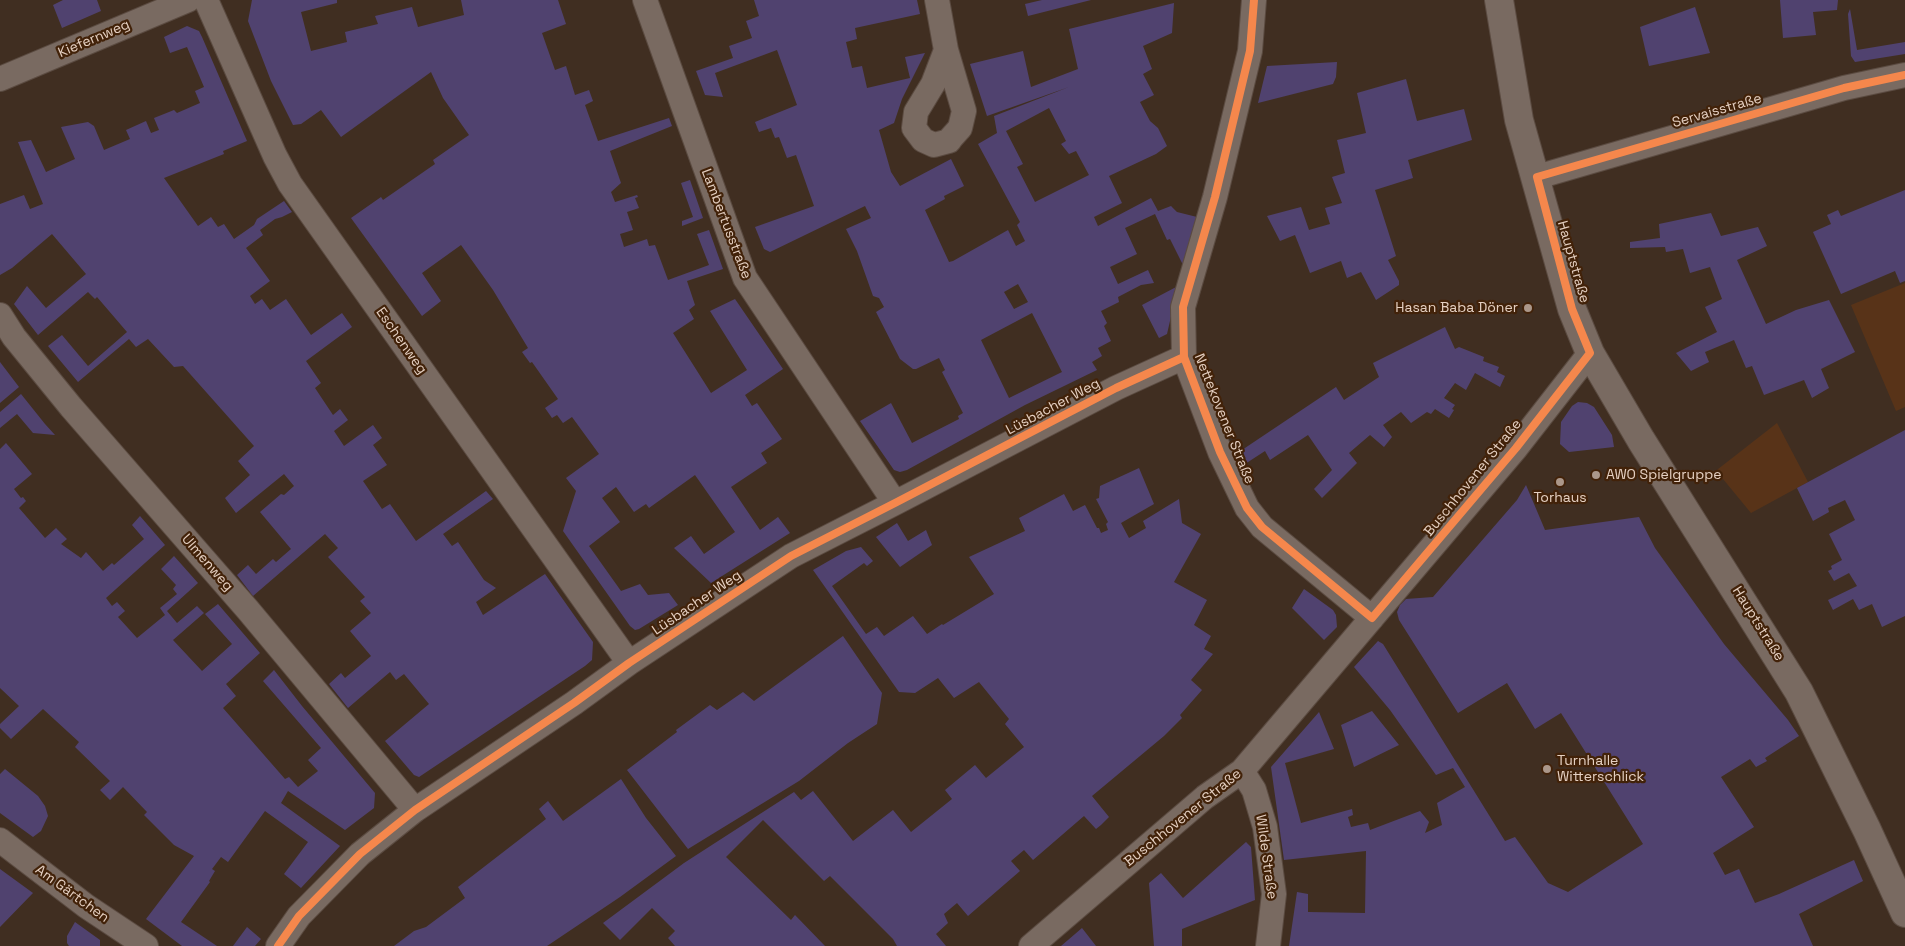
<!DOCTYPE html>
<meta charset="utf-8">
<style>
body{margin:0}
canvas{display:block;background:#402e21}
</style>
<canvas width="1905" height="946"></canvas>
<script>
const g = document.querySelector('canvas').getContext('2d');
g.lineJoin = 'round';
function fillPath(path, color) { g.fillStyle = color; g.fill(path, 'evenodd'); }
const toPath = rows => new Path2D(rows.map(r => 'M' + r).join(''));
function trace(path, color, width, dash) { g.strokeStyle = color; g.lineWidth = width; g.lineCap = dash ? 'butt' : 'round'; g.setLineDash(dash || []); g.stroke(path); }
function drawText(font, color, halo, rows, align = 'center') {
  g.font = font + ' "Space Grotesk",sans-serif'; g.lineWidth = 4.5; g.setLineDash([]); g.textBaseline = 'middle'; g.strokeStyle = halo; g.fillStyle = color; for (const [text, x, y, turn = 0] of rows) {
    g.save(); g.translate(x, y); g.rotate((+turn || 0) * Math.PI / 180); g.textAlign = isNaN(turn) ? turn : align; if (halo) g.strokeText(text, 0, 0); g.fillText(text, 0, 0); g.restore();
  }
}
fillPath(toPath([
 [1905,283,1905,407,1896,411,1851,305],
 [1777,423,1808,482,1751,513,1723,479,1720,481,1713,473]
]), '#583318');
fillPath(toPath([
 [63,0,97,0,101,11,62,28,53,5],
 [252,0,337,0,337,3,301,12,311,51,347,42,345,32,378,24,375,16,412,7,418,27,464,15,461,0,558,0,566,24,542,33,555,70,566,66,575,95,589,90,593,101,585,105,598,141,669,118,672,126,610,151,621,183,611,192,615,202,637,195,638,197,635,198,639,208,627,212,633,230,620,234,624,247,647,239,649,246,655,245,668,280,709,265,697,234,709,230,723,269,687,281,695,305,689,310,694,319,673,333,711,393,747,370,710,311,735,299,783,369,745,395,752,406,757,403,782,439,761,453,767,463,731,487,760,530,778,517,790,533,711,583,674,548,691,536,704,554,735,532,695,475,649,508,646,504,634,512,616,487,602,498,620,522,589,546,621,591,640,584,648,595,669,593,678,605,639,629,635,630,630,626,563,531,576,491,566,478,599,454,572,417,563,423,557,415,552,418,545,408,558,399,532,362,530,363,522,352,528,348,493,290,461,245,422,273,441,301,422,316,351,218,381,197,383,200,435,164,433,160,469,135,443,98,431,72,341,137,321,110,301,124,293,125,271,81,248,21],
 [754,0,917,0,920,14,855,28,857,39,846,42,852,68,862,66,867,88,910,78,905,57,925,53,902,99,894,123,879,130,891,172,900,186,951,159,964,186,944,196,945,199,925,210,949,262,953,261,1008,230,1016,246,1025,241,1017,225,1020,222,978,144,997,133,994,116,1069,87,987,116,970,64,1023,51,1031,87,1078,69,1069,29,1174,3,1172,33,1143,46,1152,69,1143,74,1154,95,1140,102,1150,121,1158,128,1167,146,1156,154,1109,176,1122,203,1094,217,1098,226,1151,198,1158,211,1171,206,1177,212,1197,217,1185,269,1170,239,1167,240,1155,214,1125,228,1137,254,1110,267,1118,284,1148,270,1154,283,1141,285,1118,297,1119,302,1101,311,1107,323,1104,326,1111,341,1098,348,1102,356,1092,362,1097,370,1025,405,907,470,900,472,894,470,860,421,891,403,912,443,959,419,958,416,963,413,942,372,945,370,939,358,916,369,913,369,900,359,876,312,884,307,879,298,873,296,857,251,846,229,871,218,865,206,770,252,764,249,755,227,814,206,796,155,787,158,779,137,775,138,771,128,759,132,755,122,797,105,777,50,715,73,723,97,705,95,696,71,733,58,729,46,752,38,746,21,759,16],
 [1049,108,1066,141,1061,144,1069,154,1076,151,1089,175,1035,202,1017,167,1023,164,1006,131],
 [1018,284,1028,302,1014,309,1004,292],
 [1032,313,1062,372,1009,398,981,340],
 [1042,0,1091,0,1028,16,1025,4],
 [1780,0,1838,0,1837,10,1813,12,1816,35,1783,38],
 [1695,7,1710,53,1649,66,1640,27],
 [1850,9,1857,50,1905,42,1905,54,1855,62,1851,56,1848,14],
 [187,26,199,31,202,37,247,141,223,151,224,154,164,178,198,226,211,217,218,227,224,224,234,239,254,225,257,219,284,201,292,212,282,217,275,219,260,230,263,235,246,248,270,281,250,296,255,304,262,299,270,310,286,299,311,335,342,313,352,327,306,361,321,383,315,388,333,415,340,409,348,420,334,431,344,446,373,425,382,438,373,445,387,465,363,481,382,509,390,504,416,541,486,491,493,499,443,534,452,546,458,542,484,580,496,588,476,602,483,615,545,574,593,642,592,660,585,666,419,777,414,775,385,741,429,704,404,674,396,680,390,672,348,708,329,684,341,673,345,678,371,656,350,631,371,613,360,601,365,597,328,557,338,548,325,534,253,596,237,575,248,565,256,574,273,559,276,562,291,549,260,512,281,494,284,495,294,486,284,474,236,513,225,498,250,475,238,461,254,446,183,366,174,367,148,339,136,347,129,339,78,382,48,346,62,335,88,366,127,332,97,297,95,299,88,292,38,335,14,304,27,286,46,308,86,274,52,234,12,268,0,275,0,204,24,195,30,209,43,204,18,142,31,140,46,172,75,159,61,127,88,122,94,126,104,150,130,139,126,130,146,121,151,133,159,130,154,118,174,110,177,113,200,103,195,91,204,87,187,47,170,53,164,37],
 [1337,62,1336,77,1333,84,1258,103,1267,66],
 [1406,79,1417,121,1464,109,1472,140,1408,160,1413,178,1375,190,1396,256,1388,260,1399,281,1399,285,1376,300,1361,272,1347,278,1341,261,1310,273,1295,235,1280,241,1267,216,1301,207,1309,230,1330,224,1325,208,1342,203,1332,177,1345,173,1337,140,1366,133,1357,93],
 [690,180,703,218,682,226,682,221,693,217,681,183],
 [1905,190,1905,281,1900,283,1895,271,1841,294,1813,232,1831,224,1827,215,1838,210,1841,216],
 [1711,213,1721,236,1758,227,1767,246,1737,260,1766,324,1796,310,1829,300,1855,352,1821,369,1829,388,1812,398,1804,380,1764,395,1752,366,1746,368,1734,340,1705,352,1709,362,1691,371,1676,353,1717,332,1705,307,1722,299,1710,267,1690,273,1683,249,1666,252,1665,247,1630,248,1630,242,1660,238,1659,224],
 [1178,286,1167,334,1159,338,1142,305],
 [1445,327,1455,349,1459,347,1484,357,1483,361,1499,367,1497,372,1505,376,1500,387,1475,373,1466,390,1455,383,1444,398,1455,405,1452,409,1454,410,1449,418,1435,409,1431,414,1427,412,1411,423,1401,412,1383,425,1392,437,1384,447,1370,435,1349,453,1357,463,1322,498,1314,489,1332,470,1308,435,1270,460,1265,451,1245,464,1239,452,1336,387,1344,400,1379,377,1373,363],
 [0,362,19,387,0,403],
 [21,394,45,424,55,435,33,433,17,414,0,428,0,412],
 [1578,402,1587,403,1594,407,1612,435,1614,447,1569,452,1560,444,1561,422,1572,406],
 [1905,430,1905,616,1882,627,1872,604,1859,610,1853,599,1833,610,1828,600,1857,586,1849,573,1834,581,1828,571,1832,569,1831,566,1842,560,1829,534,1855,520,1845,500,1828,508,1829,512,1813,521,1797,488],
 [6,443,32,474,14,489,21,498,23,497,26,501,19,508,45,538,56,528,67,539,61,544,81,558,86,552,103,571,112,563,114,565,144,539,132,525,140,516,165,545,106,598,112,606,117,602,125,611,118,617,137,638,165,615,160,608,177,594,173,589,176,585,161,569,174,556,198,583,167,611,177,623,197,606,204,613,173,640,202,671,232,644,205,614,218,604,260,653,226,684,236,696,223,708,285,779,289,777,298,787,318,771,308,760,321,748,263,681,274,670,302,706,375,793,374,808,345,830,288,791,281,803,340,846,301,888,284,874,308,842,265,811,228,862,221,857,212,869,215,871,209,881,210,882,181,922,217,946,182,946,146,919,194,856,174,845,144,815,147,812,123,787,110,800,100,790,110,781,75,747,79,742,43,709,11,739,0,728,0,724,19,706,0,688,0,449],
 [1139,468,1154,504,1121,523,1129,538,1146,528,1143,521,1179,499,1182,523,1201,534,1174,582,1207,600,1194,625,1211,636,1204,649,1213,654,1191,680,1202,690,1180,715,1182,718,1164,736,1092,796,1109,817,1101,825,1096,829,1084,816,1033,860,1024,850,1011,861,1020,871,968,916,957,903,944,914,948,923,936,934,946,946,897,946,893,939,830,876,824,881,763,820,726,857,791,920,795,915,825,946,675,946,668,938,675,931,652,908,620,940,603,923,684,863,794,792,801,800,813,791,853,841,893,810,911,832,952,799,945,790,975,765,986,778,1024,747,1005,724,1009,719,979,682,954,698,938,678,915,693,899,692,813,570,846,551,861,547,873,561,867,566,864,563,832,586,866,634,877,627,884,636,913,616,927,634,942,624,943,625,994,594,969,557,1025,531,1019,518,1064,494,1073,511,1085,505,1097,528,1099,528,1101,533,1108,530,1106,524,1108,522,1096,499,1099,498,1100,486],
 [1526,485,1545,530,1639,517,1655,548,1724,644,1788,720,1799,736,1765,758,1767,761,1756,767,1750,759,1721,777,1754,827,1713,853,1725,875,1739,869,1755,903,1779,894,1854,860,1863,881,1799,914,1813,946,1289,946,1297,892,1308,894,1308,912,1365,913,1366,851,1284,860,1271,767,1319,712,1334,749,1285,763,1301,823,1352,809,1353,815,1348,817,1351,827,1368,823,1370,830,1420,811,1429,822,1425,833,1442,825,1437,803,1465,787,1453,768,1436,775,1390,710,1354,667,1378,641,1383,644,1505,841,1515,837,1548,883,1568,892,1643,844,1561,713,1535,729,1507,683,1458,713,1399,620,1397,612,1400,605,1406,599,1433,597,1517,500],
 [897,523,908,541,926,530,932,545,900,567,876,537],
 [1304,589,1333,610,1336,615,1337,627,1324,640,1292,608],
 [843,636,882,693,877,724,848,743,799,781,688,849,627,770,677,732,676,730,710,705,717,710,743,692,754,701],
 [1372,711,1399,745,1354,767,1341,725],
 [5,769,38,796,45,806,48,816,41,831,33,837,0,813,0,774],
 [621,779,646,818,676,856,620,897,547,946,394,946,414,931,426,927,465,898,458,887,546,819,539,809,548,801,563,821],
 [1246,842,1251,847,1255,900,1182,929,1182,946,1154,946,1149,883,1161,873,1183,898],
 [0,869,33,893,0,927],
 [75,922,100,940,100,946,69,946,67,943,67,936],
 [247,927,261,939,255,946,233,946],
 [1082,928,1096,946,1061,946]
]), '#50426f');
const minor = toPath([
 [206,0,275,156,290,184,629,663],
 [645,0,745,278,895,503],
 [937,0,946,50,964,111,960,128,951,138,949,141,934,145,923,140,914,128,916,112,933,84,946,50],
 [1254,0,1250,51,1215,197,1183,307,1184,357,1220,452,1247,508,1262,527,1372,618],
 [0,79,188,0],
 [1537,177,1844,88,1905,75],
 [0,315,14,337,71,407,248,610,415,810],
 [1242,771,1254,790,1265,827,1274,894,1268,946],
 [0,840,86,906,146,946],
 [278,946,299,916,360,854,415,810,574,703,629,663,791,556,895,503,1116,388,1184,357],
 [1031,946,1205,797,1242,771,1516,448,1590,353]
]);
const secondary = toPath([
 [1499,0,1519,120,1572,309,1590,353,1641,440,1799,692,1867,830,1905,913]
]);
trace(minor, '#5b4b41', 26);
trace(secondary, '#5b4b41', 30);
trace(minor, '#796a61', 24);
trace(secondary, '#796a61', 28);
trace(toPath([
 [1254,0,1250,51,1215,197,1183,307,1184,357,1220,452,1247,508,1262,527,1372,618,1516,448,1590,353,1572,309,1537,177,1844,88,1905,75],
 [278,946,299,916,360,854,415,810,574,703,629,663,791,556,895,503,1116,388,1184,357]
]), '#f5874c', 8);
for (const [x, y, r, color] of [
 [1528,308,5,"#ab978a"],
 [1596,475,5,"#ab978a"],
 [1560,482,5,"#ab978a"],
 [1547,769,5,"#ab978a"]
]) { const dot = new Path2D(); dot.arc(x, y, r, 0, 2 * Math.PI); g.fillStyle = color; g.fill(dot); trace(dot, '#422209', 2); }
drawText('14px', '#e5d0c2', '#422209', [
 ["Kiefernweg",94,39,-23],
 ["Servaisstraße",1717,111,-16],
 ["Lambertusstraße",726,224,69],
 ["Hauptstraße",1573,262,74],
 ["Eschenweg",401,341,55],
 ["Lüsbacher Weg",1053,407,-28],
 ["Nettekovener Straße",1224,419,68],
 ["Buschhovener Straße",1473,478,-51],
 ["Ulmenweg",207,563,49],
 ["Lüsbacher Weg",697,603,-34],
 ["Hauptstraße",1758,624,58],
 ["Buschhovener Straße",1183,818,-39],
 ["Wilde Straße",1266,857,82],
 ["Am Gärtchen",72,894,36]
]);
drawText('14px', '#e5d0c2', '#422209', [
 ["Hasan Baba Döner",1518,308,"right"],
 ["AWO Spielgruppe",1606,475],
 ["Torhaus",1560,498,"center"],
 ["Turnhalle",1557,761],
 ["Witterschlick",1557,777]
], 'left');
</script>
